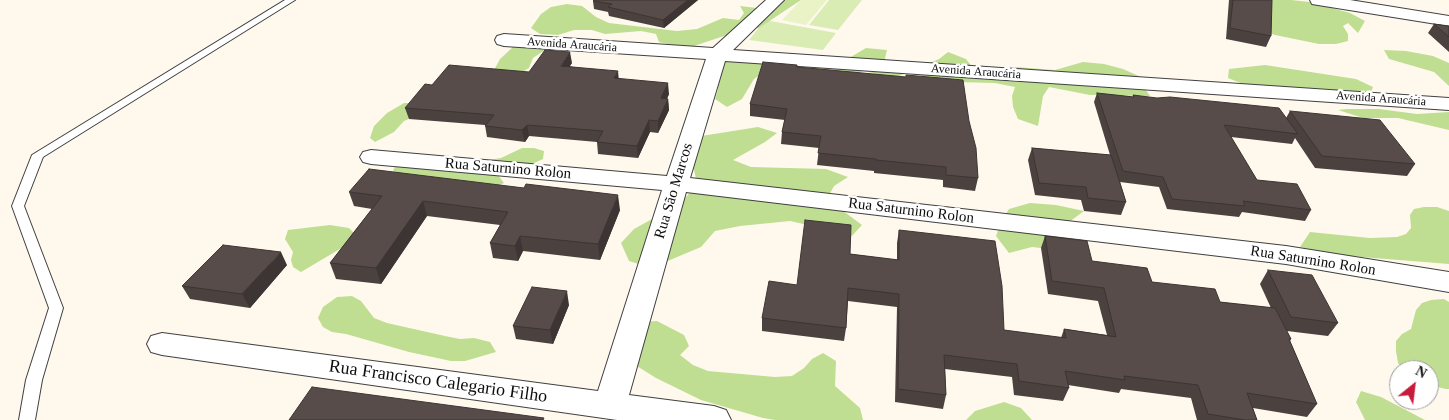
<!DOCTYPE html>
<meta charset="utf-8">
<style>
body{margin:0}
#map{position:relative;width:1449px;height:420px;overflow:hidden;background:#fff9ed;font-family:"Times New Roman",serif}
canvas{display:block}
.north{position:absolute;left:1389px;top:360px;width:50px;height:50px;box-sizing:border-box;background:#fff;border:1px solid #9e9e9e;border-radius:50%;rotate:29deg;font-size:14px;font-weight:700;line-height:20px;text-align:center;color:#0d0d0d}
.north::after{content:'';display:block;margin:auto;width:18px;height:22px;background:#c71b3b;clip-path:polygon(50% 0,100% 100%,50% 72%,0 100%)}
</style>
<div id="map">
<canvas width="1449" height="420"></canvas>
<div class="north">N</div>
</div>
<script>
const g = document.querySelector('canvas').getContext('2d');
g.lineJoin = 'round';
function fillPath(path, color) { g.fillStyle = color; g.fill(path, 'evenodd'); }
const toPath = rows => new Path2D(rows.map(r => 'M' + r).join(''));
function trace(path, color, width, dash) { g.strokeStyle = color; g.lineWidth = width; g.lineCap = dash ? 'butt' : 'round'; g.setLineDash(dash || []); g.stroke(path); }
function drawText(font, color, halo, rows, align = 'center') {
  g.font = font + ' "Times New Roman",serif'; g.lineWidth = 5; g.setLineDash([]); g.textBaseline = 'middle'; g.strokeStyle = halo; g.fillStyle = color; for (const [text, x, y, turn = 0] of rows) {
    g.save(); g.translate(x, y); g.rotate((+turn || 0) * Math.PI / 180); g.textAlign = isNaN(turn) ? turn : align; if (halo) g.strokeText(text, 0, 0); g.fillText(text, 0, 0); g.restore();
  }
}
fillPath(toPath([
 [829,0,862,0,838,30,809,25],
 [765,20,836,33,823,50,749,40]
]), '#d9ecb4');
fillPath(toPath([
 [775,0,801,0,759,28,739,31,694,46,676,46,659,42,656,34,641,31,605,34,592,30,574,30,558,35,540,34,531,28,541,14,551,7,567,4,582,6,596,17,609,23,677,31,697,29,723,18,739,20,744,13,740,6,757,8],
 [1245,0,1291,0,1310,2,1350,13,1365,21,1358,33,1348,23,1343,26,1348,34,1348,41,1336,44,1319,44,1275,35,1256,28],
 [548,36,556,38,557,42,533,58,529,68,522,72,493,72,500,59,514,46,538,37],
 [866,48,887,50,885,58,887,68,925,65,939,59,948,52,966,59,973,68,1007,75,1015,67,1055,70,1083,62,1104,64,1123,69,1141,77,1143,86,1150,96,1090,95,1049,87,1043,96,1038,126,1018,119,1013,107,1012,96,1015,87,995,83,955,82,906,73,899,76,898,80,879,78,873,73,864,71,848,75,763,73,754,79,742,99,727,107,715,99,718,89,714,79,701,72,711,64,729,62,844,61],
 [1384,50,1406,51,1433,56,1449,63,1449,86,1434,72,1389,59],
 [1265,65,1356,79,1373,87,1370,95,1327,93,1305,88,1288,91,1248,86,1228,78,1229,69],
 [404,103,410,103,409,119,404,121,394,132,375,142,370,138,374,126,387,113],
 [1347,109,1379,109,1417,114,1449,112,1449,130,1398,118,1363,118,1338,110],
 [758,127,777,133,765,142,733,160,751,167,826,169,848,177,834,186,827,199,862,225,850,238,812,226,790,221,740,226,715,231,701,247,651,268,629,261,621,243,634,229,672,208,687,196,697,183,694,170,679,160,695,137],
 [522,148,534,148,544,151,543,159,521,169,498,175,504,183,494,188,399,176,393,171,396,164,488,160,501,158],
 [1030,203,1056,205,1084,211,1065,225,1079,233,1063,243,1041,248,1032,247,1009,253,996,236,1001,222,1009,209],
 [1424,207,1437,207,1449,211,1449,264,1336,255,1300,247,1310,232,1370,238,1397,237,1406,234,1411,228,1410,215,1414,209],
 [330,225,349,228,355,234,350,243,301,272,293,267,291,260,293,252,285,239,288,230],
 [352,296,361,301,374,318,387,323,445,336,460,339,474,338,490,342,496,352,465,361,451,361,409,352,346,334,332,332,323,327,318,318,323,307,337,297],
 [1444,299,1449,302,1449,389,1446,389,1429,385,1429,370,1402,370,1398,363,1396,351,1396,341,1402,334,1411,329,1416,310,1422,303,1431,300],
 [657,321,684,335,689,346,680,355,693,365,708,371,775,377,792,376,804,368,812,359,823,353,836,361,835,386,860,408,863,420,775,420,763,418,701,400,656,378,632,363,641,322],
 [1361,391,1381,397,1425,420,1365,420,1356,402],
 [1004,402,1021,408,1032,420,966,420,975,411]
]), '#bfde92');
fillPath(toPath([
 [801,0,827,0,806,25,782,20]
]), '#eaf3c6');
const lane = toPath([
 [285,0,295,0,43,157,24,206,63,308,42,380,35,420,19,420,26,380,49,308,12,206,32,155,285,0]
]);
const street = toPath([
 [766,0,784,0,733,50,1449,98,1449,110,725,61,690,178,1286,246,1449,272,1449,292,1286,264,686,192,629,395,714,406,726,410,731,420,617,420,162,355,151,352,147,344,151,336,162,333,598,391,662,190,371,164,363,162,360,157,363,152,371,150,667,176,706,59,504,46,497,44,495,40,497,36,504,34,713,48,766,0],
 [1310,0,1350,0,1449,16,1449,26,1318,5,1312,4,1310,0]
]);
trace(lane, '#404040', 2);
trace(street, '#404040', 2);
fillPath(lane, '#fff');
fillPath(street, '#fff');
fillPath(toPath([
 [698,0,664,28,609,16,608,12,594,9,593,1],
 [1229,0,1272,0,1271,36,1266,47,1226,39],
 [1434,24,1449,26,1449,52,1428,33],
 [572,63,569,66,619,78,669,94,667,99,668,99,669,110,658,133,650,132,638,158,598,154,597,142,529,136,525,142,487,137,485,125,409,119,405,108,432,85,529,72],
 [797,67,969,121,978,178,975,191,943,187,943,180,874,173,874,171,817,165,819,148,781,144,782,132,785,120,750,116,750,104],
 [1097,93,1133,97,1133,95,1286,118,1290,111,1415,164,1407,176,1315,168,1295,138,1292,144,1231,137,1257,180,1311,210,1305,221,1242,212,1239,217,1167,209,1159,187,1120,182,1126,202,1121,215,1084,211,1081,200,1035,195,1028,160,1032,148,1110,155,1094,102],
 [349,192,620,210,600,260,523,251,518,261,493,258,490,243,500,225,427,216,381,284,336,279,330,263,372,209,354,206],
 [899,230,1004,330,1061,338,1064,329,1107,335,1098,301,1048,294,1041,248,1045,236,1092,261,1152,282,1220,302,1271,308,1260,284,1268,270,1338,323,1328,336,1287,331,1291,339,1290,341,1317,404,1307,417,1253,408,1257,420,1197,420,1191,398,1121,389,1119,393,1068,385,1069,388,1063,401,1014,395,1012,377,945,369,946,395,943,409,895,402,897,307,848,301,846,328,844,341,762,331,762,318,797,285,850,254,897,260,897,243],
 [287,265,250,308,190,299,182,286],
 [569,305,553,344,516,339,513,326]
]), '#4b413f');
fillPath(toPath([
 [688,0,698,0,664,28,663,20],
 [570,52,572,63,563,77,561,66],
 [618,71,619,82,614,78],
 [668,83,669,94,662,109,661,98],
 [668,99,669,110,658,133,658,121],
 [649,120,650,132,638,158,637,146],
 [527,125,529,136,525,142,522,130],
 [618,195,620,210,600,260,598,244],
 [423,201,427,216,381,284,376,268],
 [520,236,523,251,518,261,515,246],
 [281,252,287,265,250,308,242,294],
 [567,291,569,305,553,344,550,330]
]), '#3d3533');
const building = toPath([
 [594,0,688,0,663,20,608,7,612,4,593,1,594,0],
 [1233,0,1272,0,1271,36,1230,28,1233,0],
 [1434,24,1449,26,1449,37,1434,24],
 [545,50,570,52,561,66,618,71,614,78,668,83,661,98,668,99,658,121,649,120,637,146,597,142,603,131,527,125,522,130,485,126,494,115,405,108,425,84,432,85,449,65,529,72,545,50],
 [763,62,797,65,797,67,906,77,906,75,963,80,969,121,976,148,978,178,946,175,946,167,876,160,876,159,818,153,821,136,782,132,787,109,750,104,763,62],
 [1097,93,1134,97,1133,95,1157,98,1170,97,1279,108,1298,134,1224,125,1257,180,1297,184,1311,210,1243,201,1245,206,1172,199,1163,177,1123,171,1097,93],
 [1290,111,1380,120,1415,164,1322,156,1290,111],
 [1032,148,1111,155,1126,202,1088,198,1086,187,1039,183,1032,148],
 [369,169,524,188,526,184,618,195,598,244,520,236,515,246,490,243,508,212,423,201,376,268,330,263,382,196,349,192,369,169],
 [805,220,851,225,850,254,899,260,899,230,995,241,1002,286,1004,330,1066,338,1064,329,1116,337,1104,288,1052,281,1045,236,1087,241,1092,261,1147,268,1152,282,1215,289,1220,302,1275,308,1291,339,1289,339,1317,404,1247,393,1257,420,1245,420,1208,414,1198,385,1124,376,1125,380,1065,371,1069,388,1019,381,1017,364,944,355,946,395,898,389,899,294,848,288,846,328,762,318,769,281,797,285,805,220],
 [223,245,281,252,242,294,182,286,223,245],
 [1268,270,1312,275,1338,323,1291,317,1268,270],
 [532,287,567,291,550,330,513,326,532,287],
 [312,387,544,418,543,420,289,420,312,387]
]);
fillPath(building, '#574c49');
trace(building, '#3d3533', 1);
drawText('12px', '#0d0d0d', '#fff', [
 ["Avenida Araucária",572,45,4],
 ["Avenida Araucária",976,72,4],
 ["Avenida Araucária",1381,99,4]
]);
drawText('15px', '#0d0d0d', '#fff', [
 ["Rua Saturnino Rolon",508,169,5],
 ["Rua São Marcos",674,191,-73],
 ["Rua Saturnino Rolon",911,211,7],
 ["Rua Saturnino Rolon",1313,261,9]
]);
drawText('18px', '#0d0d0d', '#fff', [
 ["Rua Francisco Calegario Filho",438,382,8]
]);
</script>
